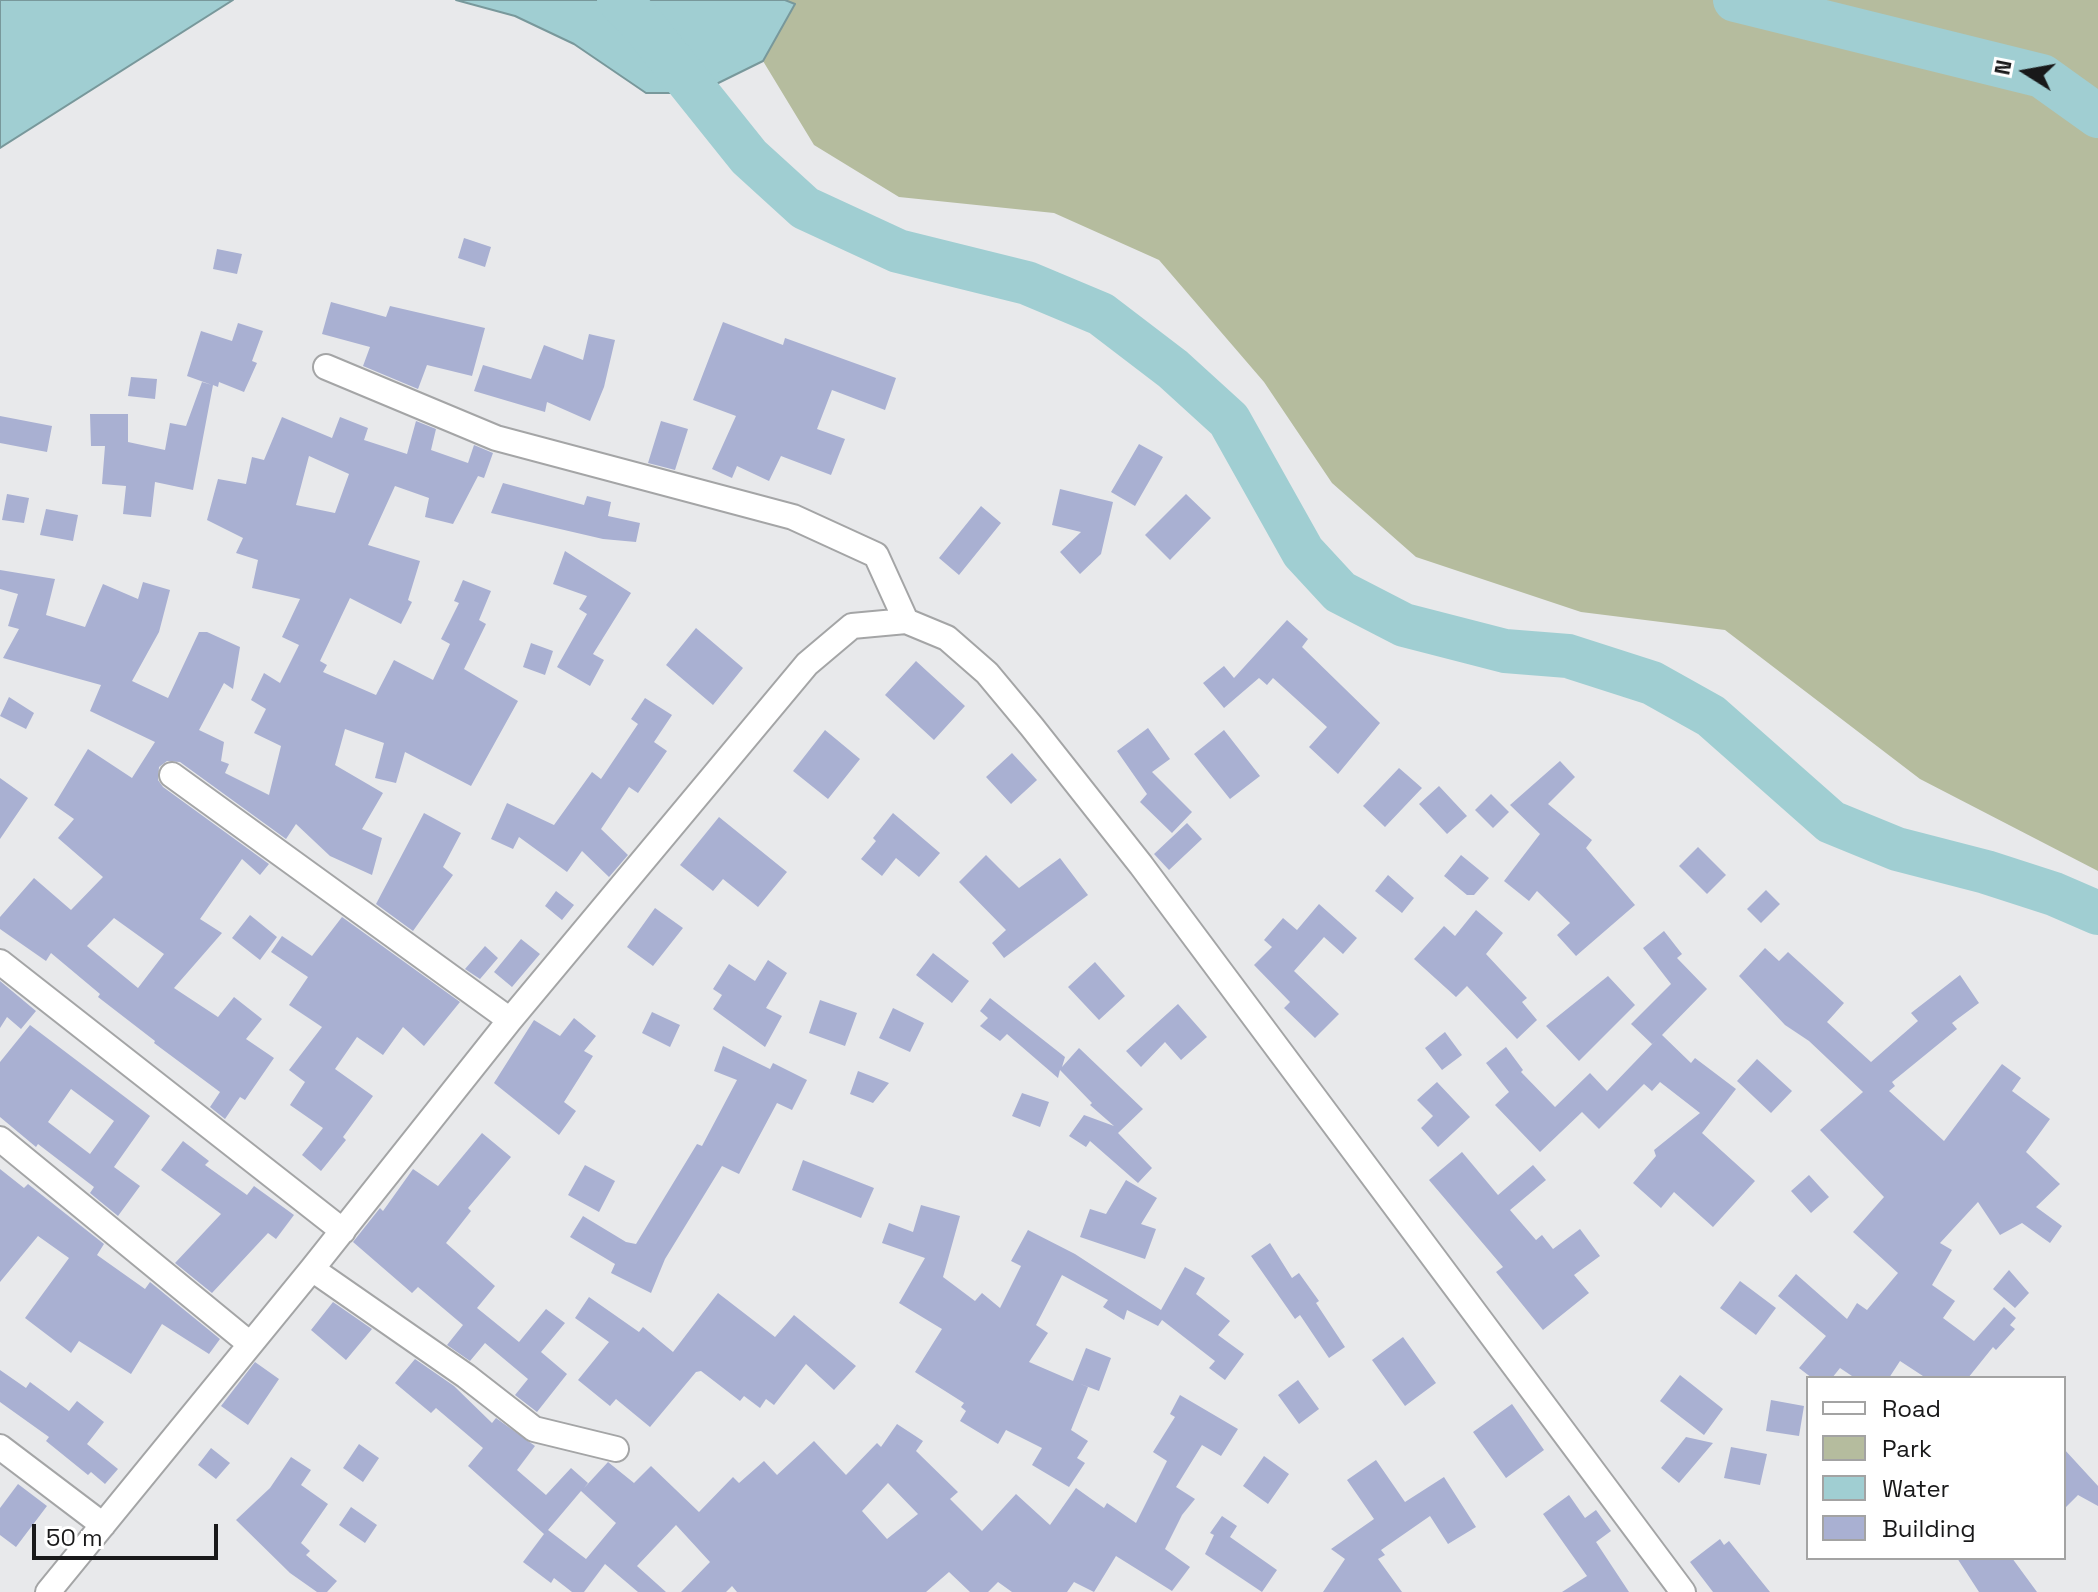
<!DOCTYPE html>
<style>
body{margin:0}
#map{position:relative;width:2098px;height:1592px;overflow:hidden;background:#e8e9eb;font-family:"Space Grotesk",sans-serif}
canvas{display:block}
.legend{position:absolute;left:1806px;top:1376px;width:260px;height:184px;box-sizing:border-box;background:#fff;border:2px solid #a3a3a3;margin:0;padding:10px 14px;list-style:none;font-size:24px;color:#19191a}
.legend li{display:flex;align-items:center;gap:16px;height:40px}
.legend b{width:40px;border:2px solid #a3a3a3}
.north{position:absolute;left:1986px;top:32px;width:80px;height:80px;-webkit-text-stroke:6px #fff;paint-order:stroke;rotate:281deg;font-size:22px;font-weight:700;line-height:32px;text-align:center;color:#19191a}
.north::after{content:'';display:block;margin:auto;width:28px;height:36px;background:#19191a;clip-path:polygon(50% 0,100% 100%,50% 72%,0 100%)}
.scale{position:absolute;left:32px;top:1524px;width:186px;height:36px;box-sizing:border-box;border:4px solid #19191a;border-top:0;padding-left:10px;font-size:24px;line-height:28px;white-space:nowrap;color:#19191a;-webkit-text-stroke:6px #fff;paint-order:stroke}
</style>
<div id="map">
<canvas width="2098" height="1592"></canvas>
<ul class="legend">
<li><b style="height:10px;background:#fff"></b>Road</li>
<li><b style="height:22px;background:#b5bc9e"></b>Park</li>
<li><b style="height:22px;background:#a0ced2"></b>Water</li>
<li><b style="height:22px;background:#a9b0d2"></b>Building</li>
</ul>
<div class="north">N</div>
<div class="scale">50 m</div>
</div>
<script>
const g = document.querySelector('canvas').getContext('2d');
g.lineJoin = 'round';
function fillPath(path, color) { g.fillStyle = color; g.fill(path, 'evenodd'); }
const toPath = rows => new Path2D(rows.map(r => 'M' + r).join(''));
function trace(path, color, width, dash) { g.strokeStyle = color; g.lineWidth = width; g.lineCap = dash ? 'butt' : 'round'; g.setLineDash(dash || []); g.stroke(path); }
fillPath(toPath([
 [785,0,2098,0,2098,871,1920,779,1725,630,1581,612,1416,557,1332,483,1264,382,1159,260,1054,213,899,197,814,145,763,61,794,4]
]), '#b5bc9e');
const water = toPath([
 [0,0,233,0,0,148,0,0],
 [456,0,785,0,795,4,763,61,698,93,646,93,574,44,515,16,456,0]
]);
fillPath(water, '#a0ced2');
trace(water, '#78989b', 2);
trace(toPath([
 [619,0,644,26,749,157,805,208,898,251,1027,283,1101,314,1173,369,1229,420,1303,552,1340,592,1404,625,1505,651,1568,656,1652,683,1711,716,1831,822,1897,849,1986,872,2054,894,2098,913],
 [1735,0,2042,76,2098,116]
]), '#a0ced2', 44);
fillPath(toPath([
 [464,238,491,247,485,267,458,258],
 [217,249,242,254,237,274,213,269],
 [331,302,386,317,390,306,485,328,472,376,427,365,418,389,363,366,370,347,322,334],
 [723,322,783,345,785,338,896,378,885,410,832,390,817,429,845,439,831,475,781,456,769,481,737,466,732,478,712,469,736,416,693,400],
 [238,323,263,331,252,361,257,363,244,392,219,382,218,387,213,385,193,490,155,482,151,517,123,514,126,486,102,484,105,446,91,446,90,414,128,414,128,442,165,450,170,423,186,426,202,382,212,385,187,376,201,331,232,341],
 [589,334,615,340,604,387,590,421,547,402,545,412,474,391,483,365,531,379,544,345,583,360],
 [131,377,157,379,155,399,128,396],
 [0,416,52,426,47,452,0,443],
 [282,417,332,438,340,417,368,428,364,440,407,454,416,421,436,429,431,450,468,463,474,445,493,453,484,478,478,476,453,524,425,517,429,498,395,486,368,545,420,561,408,600,412,602,401,624,350,598,320,661,327,665,323,672,376,695,394,660,433,680,450,644,441,639,459,603,454,601,463,580,491,591,479,620,486,624,464,669,518,701,471,786,405,752,396,783,375,778,384,743,345,729,335,765,383,793,362,829,382,838,372,875,330,856,296,824,286,839,180,762,167,761,159,767,158,780,163,787,269,864,260,875,242,859,200,919,222,933,174,988,218,1017,234,997,262,1019,246,1039,274,1058,245,1100,240,1097,225,1119,210,1107,220,1092,154,1043,155,1041,98,997,100,994,51,953,46,961,0,929,0,917,34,878,71,910,103,877,58,838,74,819,54,805,88,749,132,778,155,742,90,711,101,685,3,658,19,629,8,626,18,594,0,589,0,570,55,579,46,615,85,627,103,584,138,599,143,582,170,590,159,632,132,681,168,698,199,632,207,632,240,647,233,689,224,683,199,730,224,742,221,761,229,764,225,773,269,795,281,746,254,733,266,709,251,700,264,673,280,683,299,645,282,637,300,599,252,588,258,560,236,553,243,538,207,520,218,479,246,484,252,457,264,460],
 [309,456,349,474,335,513,296,505],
 [114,918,164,954,138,988,87,946],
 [661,421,688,429,675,470,648,463],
 [1139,444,1163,457,1135,506,1111,492],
 [503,483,584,505,587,496,611,502,608,516,640,523,636,542,603,539,491,513],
 [1060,489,1113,502,1101,554,1080,574,1060,552,1081,532,1052,525],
 [7,494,29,498,24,523,2,520],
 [1186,494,1211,518,1170,560,1145,535],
 [981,506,1001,523,959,575,939,558],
 [46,509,78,515,73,541,40,535],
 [565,551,631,593,593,654,604,660,590,686,557,667,587,614,579,609,587,596,553,584],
 [1287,620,1308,639,1302,647,1380,723,1338,774,1309,747,1327,727,1273,678,1267,685,1259,678,1224,708,1203,683,1224,666,1234,678],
 [696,628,743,668,713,705,666,665],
 [531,643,553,651,545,675,523,667],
 [916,661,965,706,934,740,885,695],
 [9,697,34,713,26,729,0,716],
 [645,698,672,715,654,742,667,751,638,793,629,787,601,829,628,855,609,877,582,851,567,872,519,837,513,849,491,839,507,803,554,825,592,772,601,779,638,724,631,719],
 [1148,728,1170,759,1152,772,1192,812,1172,833,1140,802,1147,794,1117,751],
 [825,730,860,759,828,799,793,771],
 [1224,730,1260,776,1230,799,1194,754],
 [1012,753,1037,780,1011,804,986,777],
 [1560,761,1575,777,1548,804,1592,840,1586,848,1635,905,1576,956,1557,935,1570,923,1537,891,1529,901,1504,881,1540,834,1510,805],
 [1399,768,1422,788,1385,827,1363,806],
 [0,778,28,798,0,839],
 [1439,786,1467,816,1447,834,1419,804],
 [1491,794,1509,812,1493,828,1475,810],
 [424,813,461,833,443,867,453,875,413,931,376,904],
 [893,813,940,853,919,877,896,858,882,876,861,859,876,841,873,838],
 [719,817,787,872,758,907,723,879,713,891,680,865],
 [1187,823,1202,839,1169,870,1154,854],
 [1698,847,1726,875,1707,894,1679,866],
 [986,855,1019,888,1060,858,1088,895,1004,958,992,943,1006,930,959,882],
 [1461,855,1489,878,1474,895,1467,895,1444,876],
 [1388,875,1414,898,1402,913,1375,891],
 [1766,890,1780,904,1761,923,1747,909],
 [556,891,574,905,562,920,545,906],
 [1319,904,1357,938,1343,954,1324,937,1294,971,1339,1014,1315,1038,1284,1008,1290,1002,1254,965,1272,947,1264,940,1283,918,1297,930],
 [655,908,683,928,653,966,627,947],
 [1476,910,1503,933,1486,954,1527,998,1522,1002,1537,1020,1517,1039,1467,986,1456,997,1414,959,1444,926,1455,936],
 [250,915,277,937,260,960,232,938],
 [342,917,460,1002,424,1046,403,1027,383,1055,357,1037,335,1069,373,1096,343,1137,346,1140,321,1171,302,1155,323,1128,290,1105,305,1082,289,1070,322,1027,289,1005,308,977,271,952,282,936,312,956],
 [1664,931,1682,954,1677,958,1707,989,1662,1035,1691,1063,1695,1058,1736,1089,1702,1133,1755,1181,1713,1227,1674,1192,1661,1208,1633,1183,1656,1156,1654,1150,1700,1113,1660,1082,1652,1091,1644,1084,1599,1129,1582,1112,1540,1152,1495,1105,1509,1092,1486,1063,1506,1047,1523,1070,1521,1072,1555,1107,1590,1073,1607,1091,1657,1039,1652,1044,1631,1024,1671,984,1643,948],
 [521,939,540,954,512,987,494,972],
 [485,946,498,958,480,979,465,969],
 [1765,948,1779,961,1788,952,1844,1003,1827,1022,1871,1062,1918,1021,1911,1013,1960,975,1979,1003,1952,1023,1957,1029,1892,1082,1895,1086,1889,1091,1944,1141,2002,1064,2021,1078,2012,1091,2050,1119,2026,1152,2060,1184,2036,1207,2062,1226,2050,1243,2022,1223,2000,1235,1978,1202,1940,1243,1952,1250,1932,1285,1955,1301,1943,1318,1974,1341,2004,1307,2016,1318,2010,1325,2015,1329,1996,1350,1993,1347,1968,1378,1926,1378,1900,1361,1889,1378,1855,1378,1840,1368,1832,1378,1812,1378,1799,1368,1826,1336,1778,1296,1796,1274,1847,1319,1857,1303,1867,1310,1898,1273,1853,1232,1884,1197,1820,1130,1863,1092,1809,1041,1785,1025,1739,976],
 [933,953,969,981,952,1003,916,975],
 [768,960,787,973,766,1008,782,1016,765,1047,713,1009,722,995,713,989,729,964,755,981],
 [1095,962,1125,996,1099,1020,1068,987],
 [1608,976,1635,1005,1579,1061,1546,1026],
 [0,981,36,1011,21,1029,7,1017,0,1028],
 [990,998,1065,1057,1062,1067,1079,1048,1143,1109,1118,1133,1152,1168,1138,1183,1090,1141,1086,1147,1069,1136,1084,1115,1114,1126,1090,1105,1092,1103,1060,1070,1058,1078,1007,1034,1000,1041,980,1026,988,1018,980,1011],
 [820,1000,857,1013,845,1046,809,1033],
 [1178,1004,1207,1037,1181,1060,1165,1042,1141,1067,1126,1051],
 [893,1008,924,1023,910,1052,879,1038],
 [652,1012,680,1025,670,1047,642,1033],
 [574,1018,596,1036,584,1051,593,1056,564,1102,576,1111,559,1135,494,1083,534,1020,560,1036],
 [30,1025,150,1116,114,1167,140,1186,118,1216,90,1193,94,1187,38,1144,36,1147,0,1117,0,1062],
 [71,1089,114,1121,90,1154,48,1122],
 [1445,1032,1462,1055,1442,1070,1425,1048],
 [723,1046,770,1069,773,1063,807,1080,792,1110,777,1103,739,1174,722,1166,665,1259,651,1293,611,1273,615,1264,570,1237,583,1216,626,1242,636,1244,697,1144,702,1146,737,1080,714,1071],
 [1757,1059,1792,1091,1771,1113,1737,1081],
 [858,1071,889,1083,873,1103,850,1094],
 [1437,1082,1470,1117,1438,1147,1421,1128,1433,1116,1417,1100],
 [1022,1093,1049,1102,1040,1127,1012,1116],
 [482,1133,511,1157,468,1208,471,1211,446,1243,495,1286,477,1308,519,1342,546,1309,565,1323,541,1352,567,1374,537,1412,515,1395,528,1379,485,1343,470,1361,447,1345,463,1325,418,1287,412,1293,353,1242,380,1208,383,1211,413,1169,438,1186],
 [183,1141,209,1161,205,1165,247,1195,254,1186,294,1215,276,1239,268,1233,212,1293,175,1263,221,1214,161,1170],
 [1462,1152,1498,1195,1533,1165,1546,1180,1510,1210,1536,1240,1542,1235,1553,1249,1580,1229,1600,1256,1574,1275,1589,1293,1543,1330,1496,1272,1503,1267,1429,1180],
 [803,1160,874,1188,861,1218,792,1190],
 [585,1165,615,1181,599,1212,568,1195],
 [0,1169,24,1188,28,1184,104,1244,97,1255,145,1289,150,1282,220,1339,209,1354,162,1324,131,1374,79,1341,71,1353,25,1318,69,1258,38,1236,0,1282],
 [1809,1175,1829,1197,1811,1213,1791,1191],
 [1126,1180,1157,1198,1141,1224,1156,1229,1145,1259,1080,1237,1090,1209,1106,1214],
 [921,1205,960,1216,943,1277,975,1301,982,1293,1000,1308,1021,1266,1011,1261,1028,1230,1075,1254,1161,1310,1185,1267,1205,1278,1196,1294,1230,1321,1218,1335,1244,1354,1225,1380,1209,1368,1215,1361,1162,1320,1158,1326,1127,1310,1124,1320,1103,1307,1108,1300,1062,1275,1036,1325,1048,1333,1029,1362,1073,1381,1086,1348,1111,1358,1099,1391,1078,1383,1088,1387,1071,1430,1088,1441,1077,1458,1085,1463,1069,1487,1032,1465,1042,1448,1006,1430,998,1444,960,1421,966,1411,961,1407,964,1403,915,1372,942,1329,899,1303,925,1258,882,1243,889,1223,913,1232],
 [1270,1243,1292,1278,1299,1273,1319,1301,1316,1303,1345,1347,1329,1358,1300,1315,1295,1319,1251,1256],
 [2009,1270,2029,1293,2015,1308,1993,1289],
 [1740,1281,1776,1308,1756,1335,1720,1308],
 [718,1293,775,1337,794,1315,856,1366,834,1390,806,1364,774,1405,766,1399,760,1408,744,1396,740,1401,701,1371,696,1372,650,1427,616,1399,610,1406,578,1380,609,1342,575,1318,589,1297,639,1332,643,1327,673,1352],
 [333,1302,372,1329,346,1360,311,1330],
 [1403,1337,1436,1383,1405,1406,1372,1360],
 [415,1359,454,1386,492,1423,496,1418,535,1446,517,1470,546,1495,571,1468,588,1483,584,1488,608,1462,634,1483,651,1466,699,1512,733,1477,739,1483,764,1461,777,1475,814,1441,846,1475,877,1443,881,1447,897,1424,923,1441,916,1451,958,1492,950,1499,982,1531,1016,1494,1050,1525,1076,1488,1104,1508,1107,1503,1136,1523,1167,1461,1153,1452,1175,1417,1170,1414,1180,1395,1238,1429,1221,1456,1202,1445,1176,1487,1195,1499,1182,1515,1165,1549,1190,1567,1172,1591,1116,1556,1094,1592,1074,1582,1067,1592,1012,1592,998,1582,988,1592,970,1592,949,1572,926,1592,737,1592,732,1586,726,1592,681,1592,710,1562,676,1525,637,1566,666,1592,638,1592,605,1564,584,1592,572,1592,554,1578,551,1583,523,1562,544,1534,468,1466,483,1448,436,1408,431,1413,395,1383],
 [888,1483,918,1514,887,1539,862,1511],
 [581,1491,616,1523,586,1559,548,1530],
 [255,1362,279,1379,248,1425,221,1406],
 [0,1370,26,1388,30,1382,69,1411,77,1401,104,1422,87,1444,118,1469,105,1484,91,1472,88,1475,46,1441,49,1437,0,1402],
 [1680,1375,1723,1409,1704,1435,1660,1401],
 [1298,1380,1319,1409,1299,1424,1278,1395],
 [1771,1400,1804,1406,1799,1436,1766,1431],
 [1512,1404,1544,1450,1506,1478,1473,1432],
 [1686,1437,1713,1443,1679,1483,1661,1468],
 [359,1444,379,1458,363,1482,343,1468],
 [1731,1447,1767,1454,1760,1485,1724,1478],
 [211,1448,230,1463,216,1479,198,1465],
 [2064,1449,2098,1486,2098,1506,2078,1495,2064,1509],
 [1264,1456,1289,1474,1268,1504,1243,1486],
 [291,1457,311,1470,301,1485,328,1504,301,1543,310,1551,306,1555,337,1581,327,1592,317,1592,290,1573,236,1520,270,1488],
 [1376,1460,1405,1502,1444,1477,1476,1527,1448,1544,1430,1516,1381,1550,1385,1555,1378,1559,1402,1592,1323,1592,1345,1559,1331,1549,1374,1519,1347,1480],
 [18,1484,47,1506,16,1547,0,1535,0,1508],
 [1569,1495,1585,1518,1596,1510,1611,1531,1596,1542,1629,1592,1562,1592,1587,1576,1543,1514],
 [351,1507,377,1525,365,1543,339,1525],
 [1222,1516,1237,1526,1230,1537,1277,1570,1262,1592,1205,1554,1214,1535,1210,1533],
 [1720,1539,1724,1545,1729,1541,1770,1592,1713,1592,1690,1562],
 [1957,1558,2012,1558,2037,1592,1979,1592]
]), '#a9b0d2');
const minor = toPath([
 [326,367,496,438,793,517,876,555,906,621],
 [172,775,510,1020],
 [0,962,343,1231],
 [0,1139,250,1344],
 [312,1269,466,1376,534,1429,616,1449],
 [0,1447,103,1525],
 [48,1592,312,1269,510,1020,807,664,852,626,906,621,947,638,987,673,1032,727,1141,865,1683,1592]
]);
trace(minor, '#a4a5a6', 28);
trace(minor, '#fff', 24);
</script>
